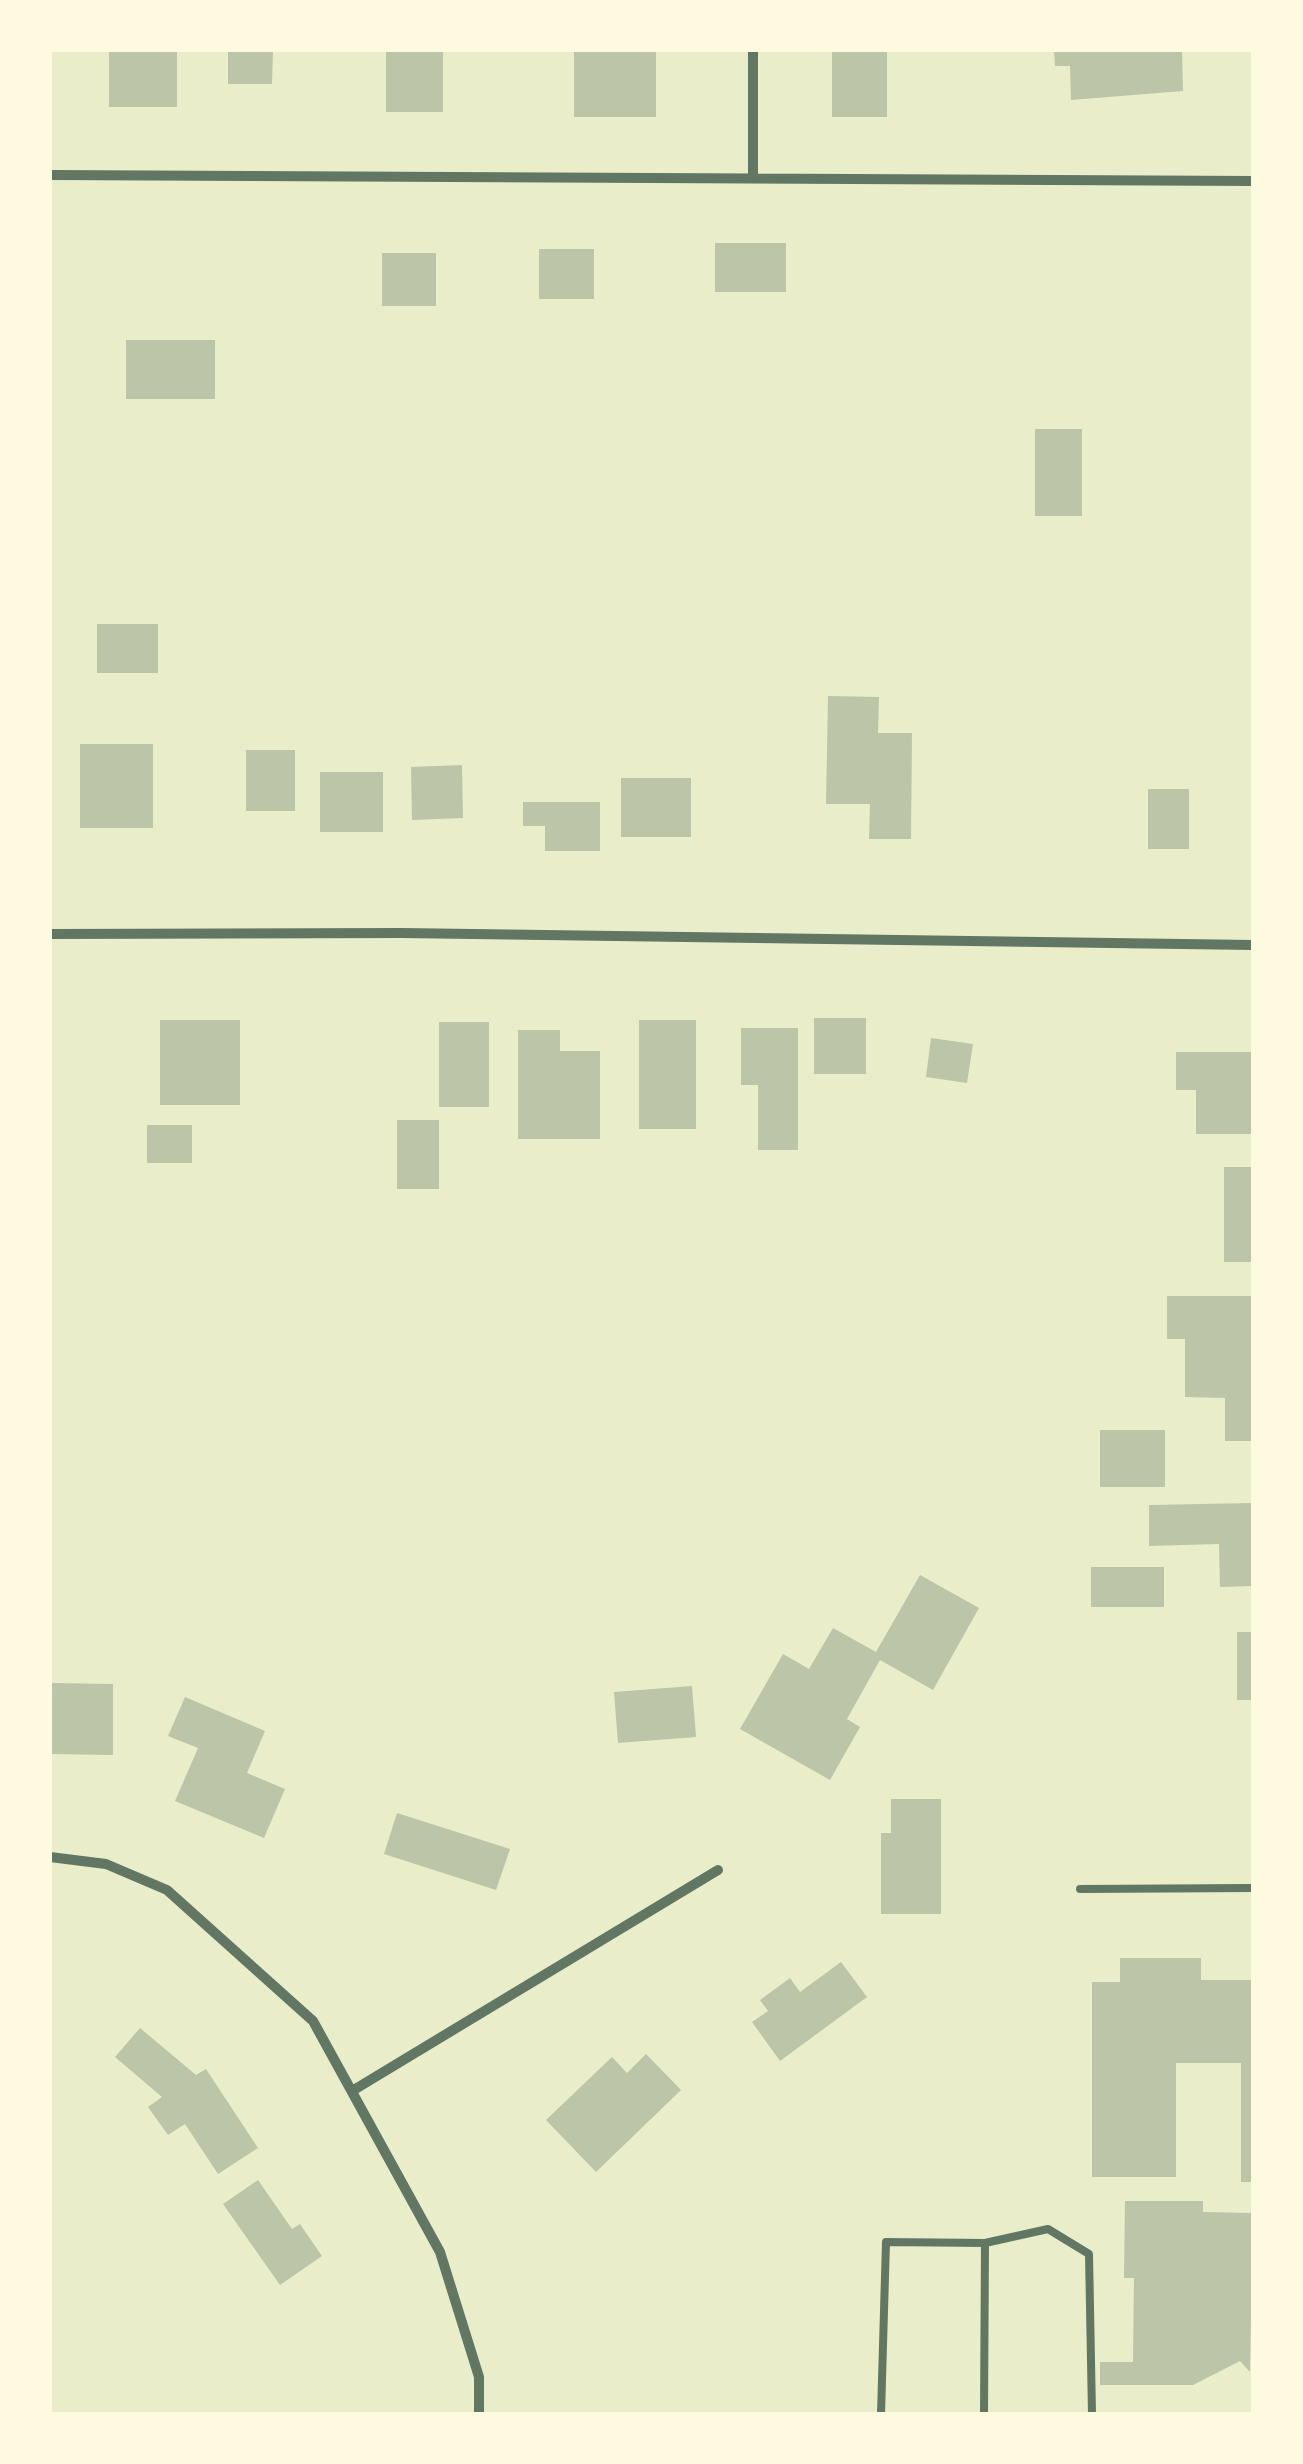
<!DOCTYPE html>
<style>
body{margin:0}
#map{position:relative;width:1303px;height:2464px;overflow:hidden;background:#e9edc9;font-family:"Asap Condensed",sans-serif}
canvas{display:block}
.frame{position:absolute;inset:0;border:52px solid #fefae0;pointer-events:none}
</style>
<div id="map">
<canvas width="1303" height="2464"></canvas>
<div class="frame"></div>
</div>
<script>
const g = document.querySelector('canvas').getContext('2d');
g.lineJoin = 'round';
function fillPath(path, color) { g.fillStyle = color; g.fill(path, 'evenodd'); }
const toPath = rows => new Path2D(rows.map(r => 'M' + r).join(''));
function trace(path, color, width, dash) { g.strokeStyle = color; g.lineWidth = width; g.lineCap = dash ? 'butt' : 'round'; g.setLineDash(dash || []); g.stroke(path); }
fillPath(toPath([
 [109,50,177,50,177,107,109,107],
 [228,50,273,50,272,84,228,84],
 [386,50,443,50,443,112,386,112],
 [574,50,656,50,656,117,574,117],
 [832,50,887,50,887,117,832,117],
 [1054,50,1182,50,1183,91,1071,100,1070,66,1055,66],
 [715,243,786,243,786,292,715,292],
 [539,249,594,249,594,299,539,299],
 [382,253,436,253,436,306,382,306],
 [126,340,215,340,215,399,126,399],
 [1035,429,1082,429,1082,516,1035,516],
 [97,624,158,624,158,673,97,673],
 [828,696,879,697,878,733,912,733,911,839,869,839,870,804,826,804],
 [80,744,153,744,153,828,80,828],
 [246,750,295,750,295,811,246,811],
 [462,765,463,818,412,820,411,767],
 [320,772,383,772,383,832,320,832],
 [621,778,691,778,691,837,621,837],
 [1148,789,1189,789,1189,849,1148,849],
 [523,802,600,802,600,851,545,851,545,826,523,826],
 [814,1018,866,1018,866,1074,814,1074],
 [160,1020,240,1020,240,1105,160,1105],
 [639,1020,696,1020,696,1129,639,1129],
 [439,1022,489,1022,489,1107,439,1107],
 [741,1028,798,1028,798,1150,758,1150,758,1085,741,1085],
 [518,1030,560,1030,560,1051,600,1051,600,1139,518,1139],
 [931,1038,973,1044,967,1083,926,1077],
 [1176,1052,1253,1052,1253,1134,1196,1134,1196,1090,1176,1090],
 [397,1120,439,1120,439,1189,397,1189],
 [147,1125,192,1125,192,1163,147,1163],
 [1224,1167,1253,1167,1253,1262,1224,1262],
 [1167,1296,1253,1296,1253,1441,1225,1441,1225,1398,1185,1397,1185,1339,1167,1339],
 [1100,1430,1165,1430,1165,1487,1100,1487],
 [1253,1503,1253,1586,1220,1587,1219,1544,1149,1546,1149,1505],
 [1091,1567,1164,1567,1164,1607,1091,1607],
 [920,1575,979,1608,933,1690,880,1660,847,1719,860,1727,830,1780,740,1729,783,1654,809,1669,833,1628,876,1652],
 [1237,1632,1253,1632,1253,1700,1237,1700],
 [50,1683,113,1684,113,1755,50,1754],
 [692,1686,696,1737,618,1743,614,1692],
 [185,1697,265,1731,247,1773,285,1789,264,1838,175,1801,198,1748,168,1736],
 [891,1799,941,1799,941,1914,881,1914,881,1833,891,1833],
 [397,1813,510,1849,496,1890,384,1854],
 [1120,1958,1201,1958,1201,1980,1253,1980,1253,2182,1241,2182,1241,2063,1176,2063,1176,2177,1092,2177,1092,1982,1120,1982],
 [841,1962,867,1997,780,2061,752,2022,768,2011,760,2000,790,1978,800,1992],
 [140,2028,196,2075,206,2069,258,2148,218,2174,185,2124,168,2135,148,2107,162,2097,115,2057],
 [646,2054,681,2090,596,2172,546,2120,612,2057,627,2073],
 [258,2180,292,2229,300,2224,322,2256,280,2285,223,2204],
 [1125,2201,1203,2201,1203,2212,1253,2213,1250,2372,1240,2361,1193,2385,1100,2385,1100,2362,1133,2362,1134,2278,1124,2278]
]), '#bcc5a7');
trace(toPath([
 [1080,1889,1253,1888],
 [881,2414,886,2242,985,2243,1048,2229,1089,2254,1092,2414],
 [984,2414,985,2243]
]), '#617663', 8);
trace(toPath([
 [753,50,753,177],
 [50,175,1253,181],
 [50,934,402,933,1253,945],
 [50,1857,106,1864,167,1890,313,2021,440,2252,479,2377,479,2414],
 [352,2091,718,1870]
]), '#617663', 10);
</script>
